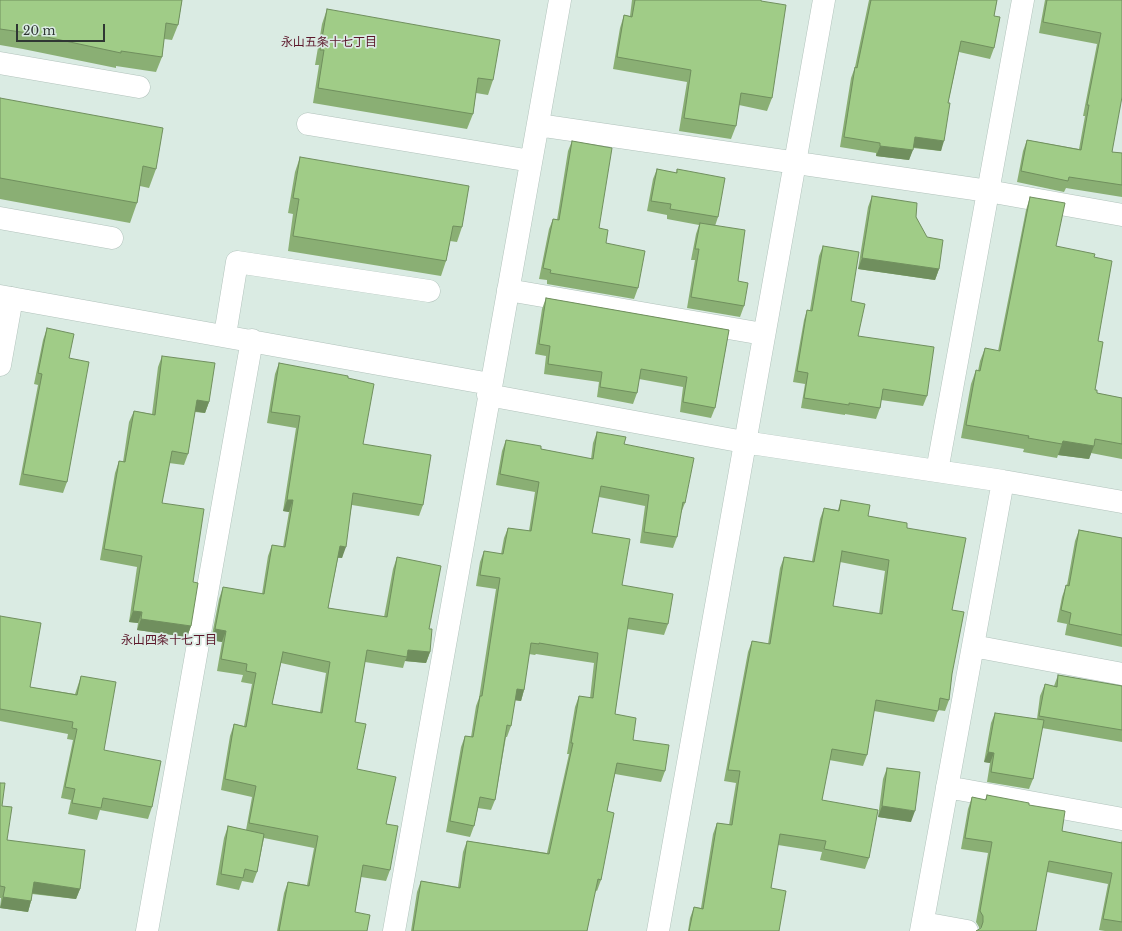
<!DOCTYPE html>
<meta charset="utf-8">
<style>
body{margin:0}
#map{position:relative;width:1122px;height:931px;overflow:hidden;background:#daebe3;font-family:"Libre Baskerville",serif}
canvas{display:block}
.scale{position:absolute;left:16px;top:24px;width:89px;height:18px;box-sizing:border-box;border:2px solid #2f3633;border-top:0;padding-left:5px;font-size:12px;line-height:14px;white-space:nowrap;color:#2f3633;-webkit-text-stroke:3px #daebe3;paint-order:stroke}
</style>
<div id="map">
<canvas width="1122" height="931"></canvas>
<div class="scale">20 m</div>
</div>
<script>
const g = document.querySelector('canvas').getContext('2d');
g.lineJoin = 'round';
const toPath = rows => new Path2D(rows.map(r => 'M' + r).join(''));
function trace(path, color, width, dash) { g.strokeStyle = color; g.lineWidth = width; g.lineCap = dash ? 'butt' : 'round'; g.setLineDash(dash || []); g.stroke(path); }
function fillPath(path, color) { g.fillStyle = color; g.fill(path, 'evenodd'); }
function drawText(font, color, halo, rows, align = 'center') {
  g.font = font + ' "Libre Baskerville","Noto Sans JP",serif'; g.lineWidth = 3.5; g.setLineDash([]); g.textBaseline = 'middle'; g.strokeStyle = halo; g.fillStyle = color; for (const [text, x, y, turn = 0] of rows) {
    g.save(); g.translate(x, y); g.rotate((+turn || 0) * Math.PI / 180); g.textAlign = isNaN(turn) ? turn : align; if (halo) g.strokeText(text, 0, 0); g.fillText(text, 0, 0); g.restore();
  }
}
const minor = toPath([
 [0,63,139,87],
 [308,124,531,161],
 [538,125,988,191,1122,215],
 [0,218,112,238],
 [508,290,763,334],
 [0,296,490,384],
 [225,335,237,262,429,291],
 [0,365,12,298],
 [488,395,744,442,1003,481,1122,502],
 [937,471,1023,0],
 [973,646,1122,674],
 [947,787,1122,819],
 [923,923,967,931],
 [147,931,252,340],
 [394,931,560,0],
 [658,931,824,0],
 [921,931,1003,481]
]);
trace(minor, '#b1c2bb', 23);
trace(minor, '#fff', 22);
fillPath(toPath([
 [0,0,182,0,178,25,172,40,164,39,162,57,156,72,116,66,116,68,23,49,0,45],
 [632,0,761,0,772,98,767,111,739,105,736,126,731,139,679,131,687,82,613,69,620,28,624,15,630,16],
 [869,0,997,0,994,16,994,48,990,59,959,52,948,103,941,151,913,148,909,160,876,156,876,153,840,147,851,78,855,67],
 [1045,0,1122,0,1112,152,1122,153,1122,197,1066,188,1064,192,1017,182,1023,151,1027,140,1079,149,1085,116,1083,116,1097,44,1039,33],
 [327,9,493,80,488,95,476,93,473,114,467,129,313,103,319,65,315,65,322,24],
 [0,98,156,169,149,188,140,186,137,203,130,223,0,199],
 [572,141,599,228,606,243,638,288,634,299,547,284,547,280,539,279,549,229,553,219,557,220,568,151],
 [300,157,462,227,457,242,450,241,446,261,441,276,288,251,293,214,288,213,295,172],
 [657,169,676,173,677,169,718,217,715,226,738,281,744,306,740,317,687,308,695,260,691,260,696,234,699,225,667,219,667,215,647,211,653,179],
 [872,196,916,217,939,269,935,280,858,269,868,207],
 [1030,197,1056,246,1094,257,1098,341,1095,390,1097,393,1122,398,1122,459,1091,453,1089,459,1058,455,1057,458,1023,452,1024,449,961,438,971,384,976,370,978,371,980,361,985,348,998,351,1026,210],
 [823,246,851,301,858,336,927,396,923,406,881,400,880,408,876,419,845,414,845,415,801,408,805,384,793,382,804,320,807,310,810,310,819,256],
 [546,298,729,330,715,408,711,418,680,412,683,387,639,379,637,393,633,404,597,397,599,382,544,374,546,356,535,354,542,309],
 [47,328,69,358,67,482,63,493,19,485,38,385,34,384,43,340],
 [162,356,209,402,205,413,195,412,188,454,184,465,169,463,162,503,193,582,191,626,187,637,137,630,138,623,129,622,137,567,100,560,115,473,119,461,123,462,129,422,134,411,152,414,158,367],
 [279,363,348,378,363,444,423,505,419,516,352,505,342,558,338,558,328,608,384,617,393,569,397,557,429,629,430,652,426,663,405,661,403,668,365,662,355,722,357,769,386,824,390,870,386,881,361,877,355,912,367,931,277,931,284,893,288,882,307,885,314,848,264,838,257,872,253,883,242,881,239,890,216,885,224,838,228,826,246,830,252,797,221,790,230,736,234,724,244,726,252,684,241,682,243,675,217,671,222,642,211,640,219,599,223,587,262,594,268,556,272,545,283,547,289,512,283,511,296,428,267,423,275,374],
 [281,663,326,673,320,712,272,704],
 [597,432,624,444,685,503,681,513,677,537,673,548,640,543,645,506,599,497,592,533,622,585,668,624,664,635,627,629,615,714,633,740,665,771,661,782,615,774,607,811,601,880,597,891,595,890,587,931,411,931,417,892,421,881,458,887,463,852,467,841,547,853,569,754,567,754,575,707,579,696,590,698,594,663,536,654,535,655,529,654,524,690,521,701,515,700,511,726,507,737,506,737,495,800,491,810,478,808,474,826,470,837,446,832,461,747,465,736,471,737,476,706,479,698,496,589,476,586,480,562,484,551,501,554,504,538,508,528,529,531,535,492,496,485,502,451,506,440,541,449,591,459,593,443],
 [841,500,868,516,907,528,952,610,952,674,949,700,945,711,938,710,934,722,874,711,867,755,863,766,829,760,822,800,869,858,865,869,820,860,822,852,778,845,771,888,779,931,688,931,690,918,694,907,701,908,713,834,717,823,729,825,736,783,724,781,748,652,752,641,768,644,780,568,784,557,812,561,820,519,824,508,838,510],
 [840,562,885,571,879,614,833,606],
 [1079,530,1122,538,1122,647,1065,635,1067,624,1057,622,1062,597,1066,585,1067,585,1075,541],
 [0,616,30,687,75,694,81,676,104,750,152,807,148,819,100,810,97,820,68,814,71,800,61,798,73,740,67,739,68,734,0,721],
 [1058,675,1122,686,1122,742,1042,728,1033,779,1029,789,987,782,990,763,984,762,991,723,995,713,1037,719,1040,696,1045,684,1054,686],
 [887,768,911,822,878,817,883,779],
 [0,783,2,806,7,840,80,889,76,899,32,894,31,901,28,912,0,908,1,898,0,898],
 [987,795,1029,805,1062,831,1121,843,1122,840,1122,931,1105,931,1099,930,1108,884,1047,872,979,929,979,927,976,922,988,853,961,849,968,809,972,797,985,800]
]), '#8aaf74');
fillPath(toPath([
 [915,137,944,141,941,151,911,147],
 [880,146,913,150,909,160,876,156],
 [862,258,939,269,935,280,858,269],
 [197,400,209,402,205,413,193,411],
 [1063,441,1094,446,1089,459,1058,455],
 [287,500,293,500,289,512,283,511],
 [340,546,346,547,342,558,336,557],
 [133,611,142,612,138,623,129,622],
 [141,619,191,626,187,637,137,630],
 [215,629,226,631,222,642,211,640],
 [408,650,430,652,426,663,405,661,407,657],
 [517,689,524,690,521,701,513,700],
 [988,752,994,753,990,763,984,762],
 [882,806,915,811,911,822,878,817],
 [34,882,80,889,76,899,30,893],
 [3,897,31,901,28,912,0,908]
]), '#708f5e');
const building = toPath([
 [0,0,182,0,178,25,166,23,162,57,121,51,121,53,28,33,0,29,0,0],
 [635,0,761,0,761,1,786,5,772,98,741,93,736,126,684,118,691,70,617,57,624,15,632,17,635,0],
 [871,0,997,0,994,16,1000,17,994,48,961,41,948,103,950,103,944,141,915,137,913,150,880,146,880,143,844,137,855,67,857,68,871,0],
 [1047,0,1122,0,1122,97,1112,152,1122,153,1122,185,1069,177,1068,181,1021,171,1027,140,1081,150,1089,105,1087,105,1101,33,1043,22,1047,0],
 [327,9,500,40,493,80,478,78,473,114,318,88,324,50,320,50,327,9],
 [0,98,163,128,156,169,143,166,137,203,0,178,0,98],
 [572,141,612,148,599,228,608,230,606,243,645,251,638,288,550,273,551,270,543,268,553,219,559,220,572,141],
 [300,157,469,186,462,227,453,226,446,261,293,236,299,199,293,198,300,157],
 [657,169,677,173,677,169,725,178,718,217,670,209,671,204,651,201,657,169],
 [872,196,917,203,916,217,927,237,943,240,939,269,862,258,872,196],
 [1030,197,1065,203,1056,246,1095,254,1094,257,1112,261,1098,341,1103,342,1095,390,1097,390,1097,393,1122,398,1122,444,1095,439,1094,446,1063,441,1062,444,1028,438,1029,436,966,425,976,370,980,371,985,348,1000,351,1030,197],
 [700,223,745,230,738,281,748,283,744,306,691,297,699,249,695,249,700,223],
 [823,246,859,252,851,301,865,304,858,336,934,347,927,396,883,389,880,408,849,403,849,405,804,398,808,373,797,371,807,310,812,311,823,246],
 [546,298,729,330,715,408,683,402,687,377,641,369,637,393,600,387,602,372,548,364,550,346,539,344,546,298],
 [47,328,74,334,69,358,89,362,67,482,23,474,42,374,38,373,47,328],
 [162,356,215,363,209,402,197,400,188,454,172,451,162,503,204,509,193,582,198,583,191,626,141,619,142,612,133,611,142,556,104,549,119,461,125,462,134,411,155,415,162,356],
 [279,363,348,376,348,378,374,384,363,444,431,455,423,505,353,493,346,547,340,546,328,608,387,617,397,557,441,566,429,629,432,629,430,652,408,650,407,657,367,650,355,722,366,724,357,769,396,777,386,824,398,826,390,870,363,865,355,912,370,915,367,931,279,931,288,882,309,886,318,836,249,823,256,786,225,779,234,724,246,727,256,673,246,671,247,664,221,659,226,631,215,629,223,587,264,594,272,545,285,547,293,500,287,500,300,416,271,412,279,363],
 [283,652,330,662,322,713,272,704,283,652],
 [597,432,626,437,624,444,694,458,685,503,683,502,677,537,644,532,649,495,601,486,592,533,630,539,622,585,673,594,668,624,629,618,615,714,636,718,633,740,669,745,665,771,617,763,607,811,614,813,601,880,598,879,587,931,413,931,421,881,460,888,467,841,549,854,573,743,571,743,579,696,593,698,598,653,539,643,539,644,531,643,524,690,517,689,511,726,507,725,495,800,480,797,474,826,450,821,465,736,473,737,480,696,482,696,500,578,480,575,484,551,503,554,508,528,531,531,539,482,500,474,506,440,541,446,541,449,593,459,597,432],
 [841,500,870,505,868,516,907,523,907,528,966,538,952,610,964,612,952,674,949,700,940,698,938,711,876,700,867,755,832,749,822,800,878,810,869,858,824,849,826,841,780,834,771,888,786,891,779,931,689,931,694,907,703,909,717,823,732,825,740,771,728,770,752,641,770,644,784,557,814,562,824,508,839,511,841,500],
 [842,551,889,560,882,614,833,606,842,551],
 [1079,530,1122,538,1122,635,1069,624,1071,613,1061,610,1066,585,1069,586,1079,530],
 [0,616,41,623,30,687,77,695,81,676,116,682,104,750,161,761,152,807,103,798,101,808,72,803,75,789,65,787,77,729,72,728,73,722,0,709,0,616],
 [1058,675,1122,686,1122,730,1039,716,1045,684,1057,687,1058,675],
 [995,713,1044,720,1033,779,991,772,994,753,988,752,995,713],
 [887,768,920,772,915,811,882,806,887,768],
 [0,783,5,783,2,806,12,807,7,840,85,850,80,889,34,882,31,901,3,897,5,887,0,886,0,783],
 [987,795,1029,803,1029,805,1065,811,1062,831,1122,843,1122,922,1103,919,1112,873,1049,861,1036,931,976,931,981,928,983,922,983,916,980,911,992,842,965,838,972,797,986,800,987,795],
 [228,826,264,834,257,872,245,869,243,878,221,874,228,826]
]);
fillPath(building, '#a0cc87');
trace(building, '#708f5e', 1);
drawText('12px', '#5b162a', '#daebe3', [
 ["永山五条十七丁目",329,43],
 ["永山四条十七丁目",169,641]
]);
</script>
